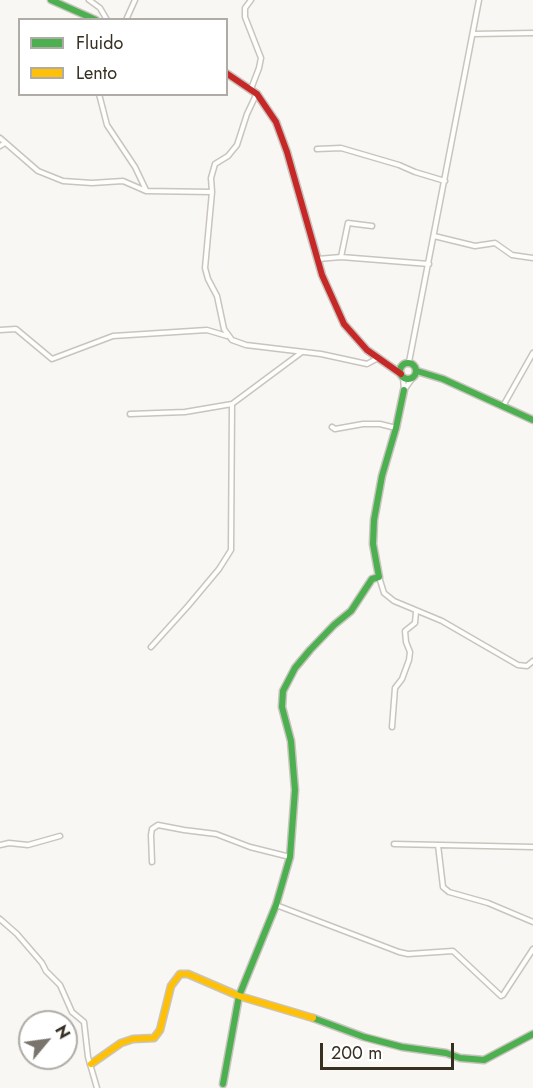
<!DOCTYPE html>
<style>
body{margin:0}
#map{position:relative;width:533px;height:1088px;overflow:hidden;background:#f9f7f4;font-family:Jost,sans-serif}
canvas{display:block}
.legend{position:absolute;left:18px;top:18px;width:210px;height:78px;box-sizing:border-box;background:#fff;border:2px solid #afaca7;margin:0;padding:8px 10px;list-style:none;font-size:18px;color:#362f22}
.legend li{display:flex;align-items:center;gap:12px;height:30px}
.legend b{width:30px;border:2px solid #afaca7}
.north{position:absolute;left:18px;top:1010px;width:60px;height:60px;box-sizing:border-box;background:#fff;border:2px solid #afaca7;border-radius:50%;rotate:61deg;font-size:16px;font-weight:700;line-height:24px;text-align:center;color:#362f22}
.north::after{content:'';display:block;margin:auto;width:21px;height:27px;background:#7a756c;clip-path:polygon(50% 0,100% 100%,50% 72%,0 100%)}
.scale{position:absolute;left:320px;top:1043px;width:134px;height:27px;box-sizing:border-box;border:3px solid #362f22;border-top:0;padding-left:8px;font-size:18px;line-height:21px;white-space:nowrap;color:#362f22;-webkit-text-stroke:4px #fff;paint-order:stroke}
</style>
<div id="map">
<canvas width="533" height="1088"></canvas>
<ul class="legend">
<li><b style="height:8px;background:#4caf50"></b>Fluido</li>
<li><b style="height:8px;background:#ffc107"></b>Lento</li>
</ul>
<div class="north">N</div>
<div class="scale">200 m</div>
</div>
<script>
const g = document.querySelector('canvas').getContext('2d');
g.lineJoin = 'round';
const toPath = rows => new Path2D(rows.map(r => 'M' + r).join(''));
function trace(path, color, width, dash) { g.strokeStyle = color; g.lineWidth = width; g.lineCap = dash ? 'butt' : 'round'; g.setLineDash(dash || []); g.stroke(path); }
const street = toPath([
 [89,0,100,8,107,20],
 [126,20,135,0],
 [473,34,533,33],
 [251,89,259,68,261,58,245,17,245,8,251,0],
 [99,94,107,125,135,167,146,190],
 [256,95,247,114,237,145,228,156,215,164,211,178,212,192,205,268,208,279,217,296,224,329,232,340,246,345,321,354,367,364,378,358],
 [0,138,38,171,63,181,92,183,123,181,146,191,212,192],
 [0,146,5,143],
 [317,149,341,148,399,165,415,172,445,181],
 [434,236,475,246,495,243,512,255,533,258],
 [341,257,429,264],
 [318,259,341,257,348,223,372,226],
 [0,330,16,329,52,359,113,336,207,330,227,336],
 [409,362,479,0],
 [403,377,404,390,412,379],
 [503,406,533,353],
 [130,414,185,412,232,404,302,352],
 [332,427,335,429,363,424,380,424,396,428],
 [379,577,384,593,394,601,442,621,518,665,527,666,533,661],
 [151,647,188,606,219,569,231,550,232,404],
 [392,727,395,688,402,679,409,660,410,652,406,642,405,631,415,623,416,612],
 [394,844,533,847],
 [0,845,9,843,28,845,60,836],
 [438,845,443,887,449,892,488,903,533,922],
 [152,862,151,835,152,829,158,825,184,830,216,834,250,847,290,857],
 [276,905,399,952,408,954,453,951,501,996,503,995,533,949],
 [0,919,17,934,42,963,46,971,60,985,72,1012,84,1022,88,1057,97,1088]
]);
const fast = toPath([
 [51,0,96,20],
 '400 371a8 8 0 1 1 16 0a8 8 0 1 1-16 0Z',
 [417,371,443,379,533,420],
 [313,1018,364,1037,402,1047,446,1053,460,1058,484,1060,533,1034],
 [223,1084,239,996,276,905,290,857,295,790,291,741,282,707,283,691,295,668,310,650,334,625,351,611,372,579,379,577,373,544,374,520,382,476,396,428,404,390]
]);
const slow = toPath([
 [91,1064,121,1043,133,1039,154,1038,160,1030,171,986,180,974,188,974,239,996,313,1018]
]);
const jam = toPath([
 [226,73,257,94,276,122,287,152,322,275,344,324,367,350,401,374]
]);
trace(street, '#c9c4bd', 7);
trace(fast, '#c9c4bd', 9);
trace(slow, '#c9c4bd', 9);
trace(jam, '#c9c4bd', 9);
trace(street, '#fefefd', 4);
trace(fast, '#4caf50', 6);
trace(slow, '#ffc107', 6);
trace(jam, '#c62828', 6);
</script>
